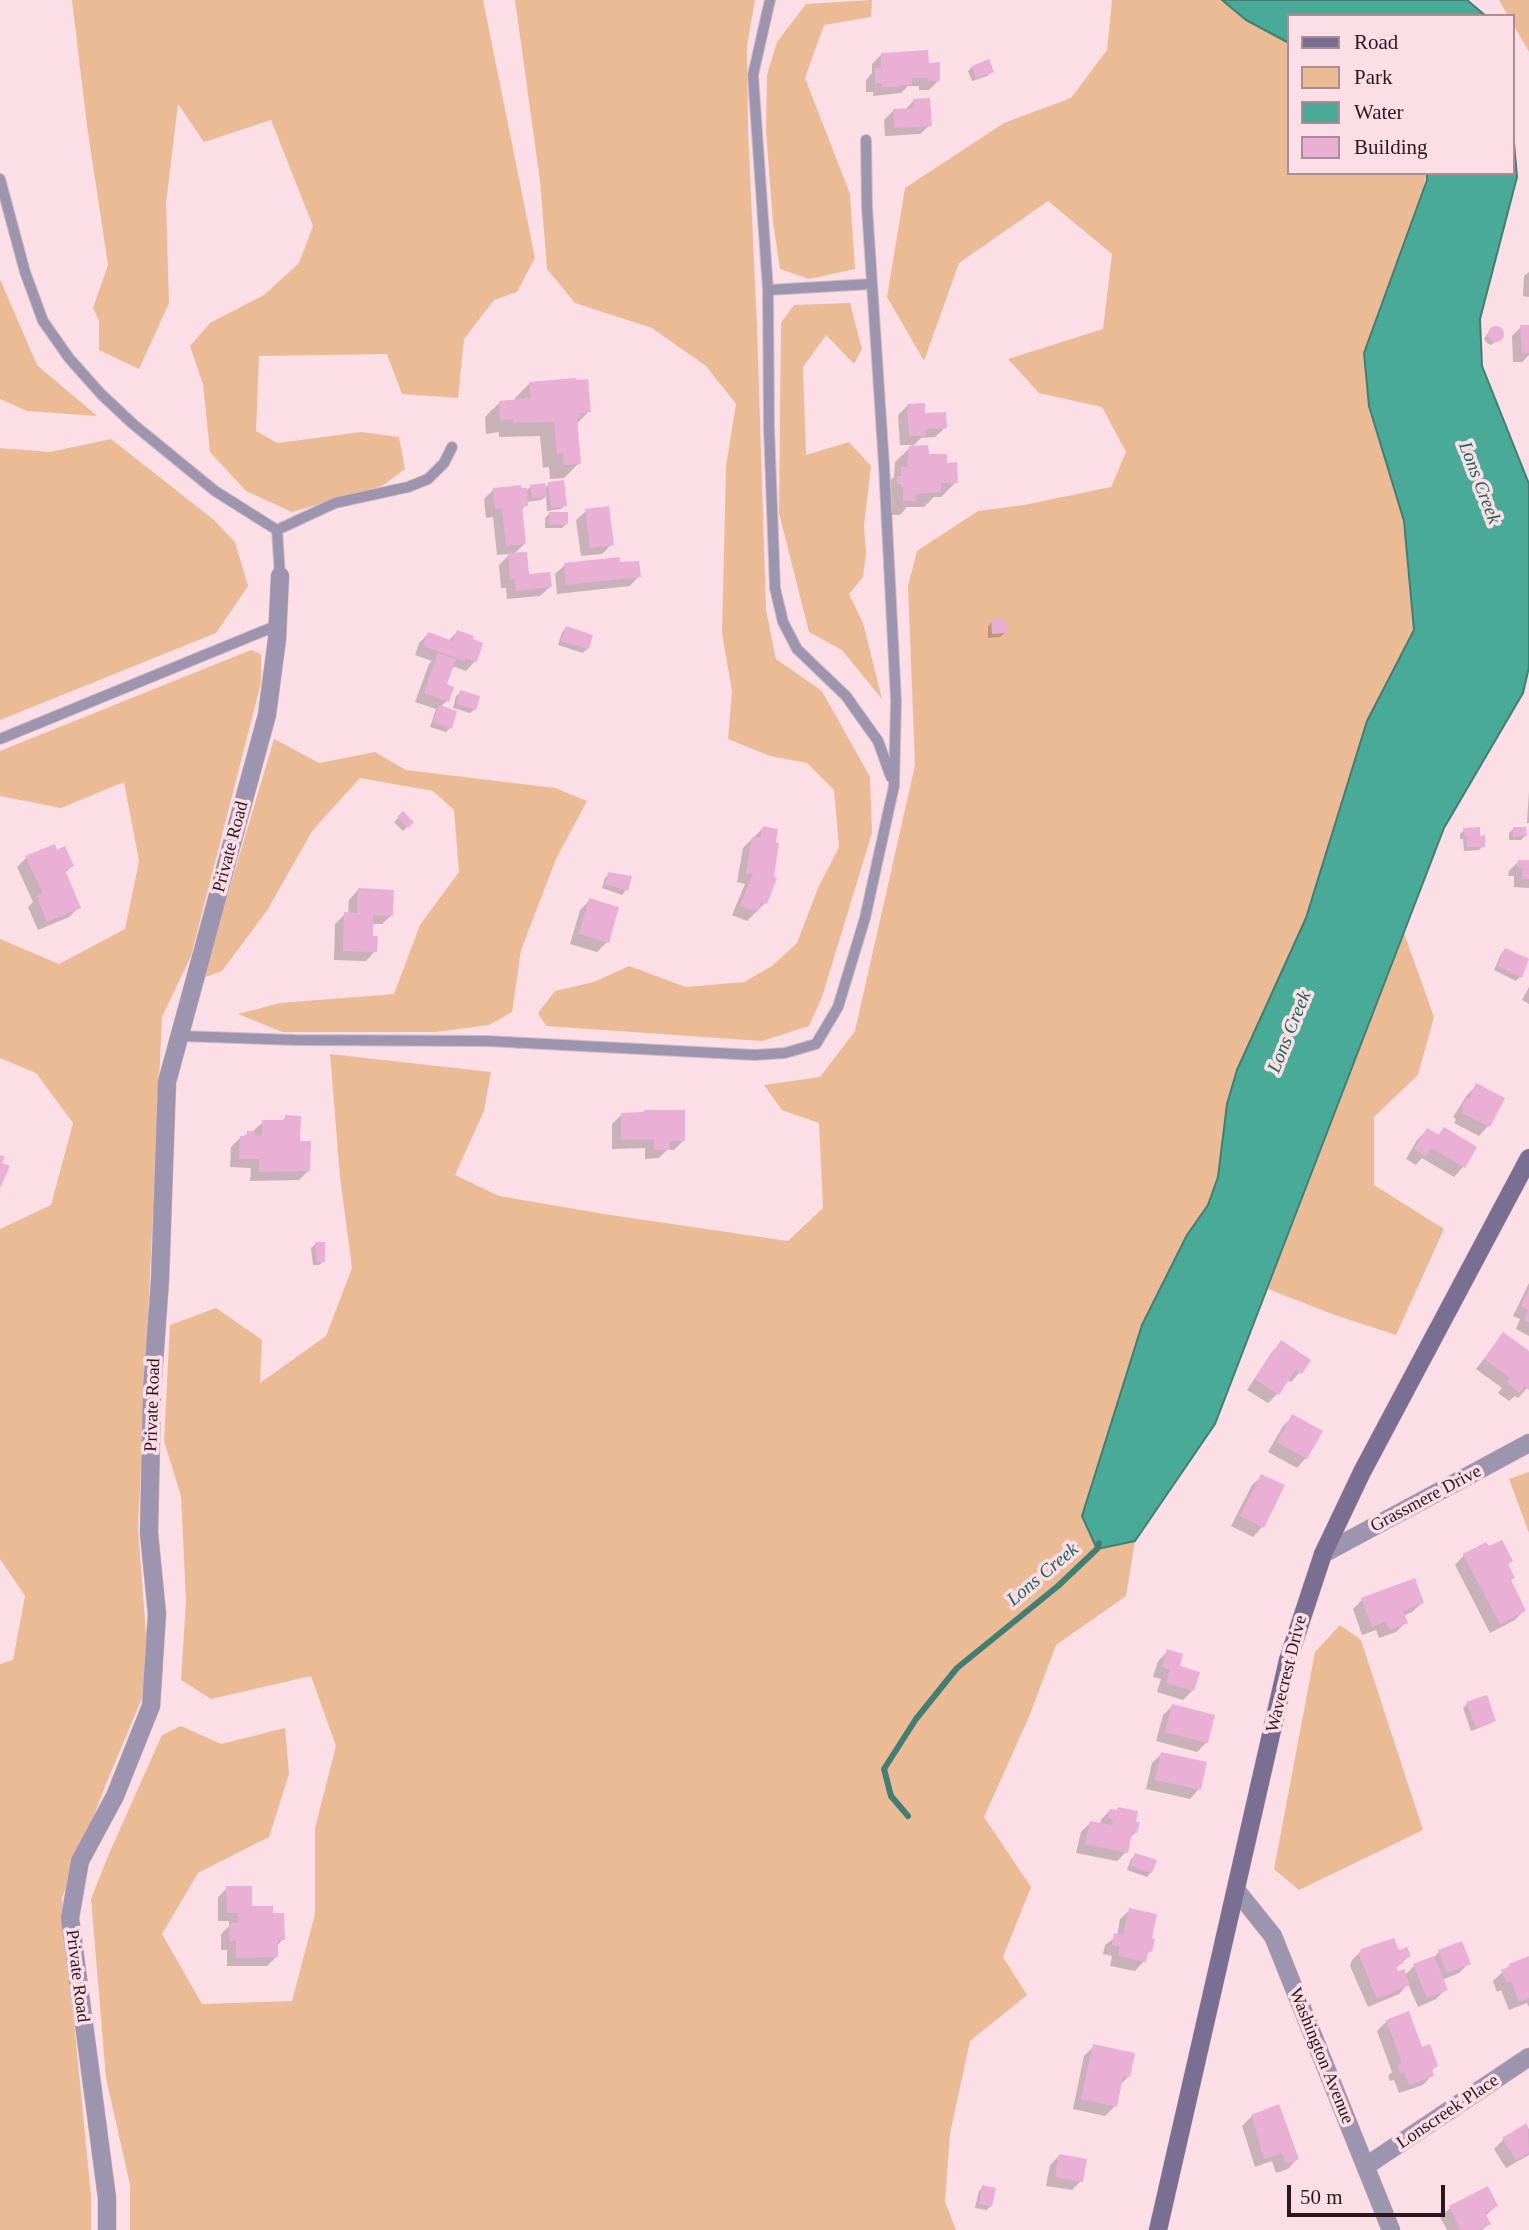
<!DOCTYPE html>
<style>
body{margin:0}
#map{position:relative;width:1529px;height:2230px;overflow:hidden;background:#fbdee6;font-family:Georgia,serif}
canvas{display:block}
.legend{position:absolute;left:1287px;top:14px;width:228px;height:161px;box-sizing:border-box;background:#fbdee6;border:2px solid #a98e96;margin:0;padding:9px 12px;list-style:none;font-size:21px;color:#2f161e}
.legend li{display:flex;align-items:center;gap:14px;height:35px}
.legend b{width:35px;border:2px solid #a98e96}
.scale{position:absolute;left:1287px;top:2185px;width:158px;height:32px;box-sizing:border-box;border:4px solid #2f161e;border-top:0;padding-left:9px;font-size:21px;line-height:24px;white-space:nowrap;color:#2f161e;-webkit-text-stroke:5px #fbdee6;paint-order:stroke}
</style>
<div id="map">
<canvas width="1529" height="2230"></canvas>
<ul class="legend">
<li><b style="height:9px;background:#7a6e92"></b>Road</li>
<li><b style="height:19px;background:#ebbb96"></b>Park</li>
<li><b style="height:19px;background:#4aaa98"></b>Water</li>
<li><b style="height:19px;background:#e9afd5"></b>Building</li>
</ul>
<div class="scale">50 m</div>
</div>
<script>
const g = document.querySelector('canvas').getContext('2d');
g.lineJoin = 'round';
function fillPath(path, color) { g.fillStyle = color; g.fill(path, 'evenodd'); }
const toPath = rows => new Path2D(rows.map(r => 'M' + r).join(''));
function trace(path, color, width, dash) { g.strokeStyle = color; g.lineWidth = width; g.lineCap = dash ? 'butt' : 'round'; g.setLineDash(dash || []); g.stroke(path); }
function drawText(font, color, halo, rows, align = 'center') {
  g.font = font + ' Georgia,serif'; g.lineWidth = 7; g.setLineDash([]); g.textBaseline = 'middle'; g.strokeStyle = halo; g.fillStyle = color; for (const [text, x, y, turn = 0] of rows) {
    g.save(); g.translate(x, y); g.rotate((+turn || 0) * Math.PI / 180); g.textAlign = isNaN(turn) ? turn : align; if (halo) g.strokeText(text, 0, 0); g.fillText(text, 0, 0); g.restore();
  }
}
fillPath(toPath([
 [72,0,483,0,535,258,517,292,494,300,464,339,458,398,402,394,387,354,259,356,256,431,277,443,361,432,399,437,405,469,382,486,292,512,246,491,210,452,203,384,190,346,210,323,264,295,299,263,313,226,271,120,204,142,178,104,166,203,169,303,139,369,99,350,99,321,93,308,108,265,87,126],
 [515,0,755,0,747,46,748,130,757,326,766,610,776,659,822,691,870,777,872,833,822,997,809,1026,762,1041,546,1026,538,1013,555,991,594,982,629,966,686,987,744,982,772,966,797,943,818,888,839,847,834,790,807,763,770,756,728,739,732,691,722,634,726,466,736,404,706,366,652,328,575,303,547,269,540,181],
 [872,0,871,17,824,25,805,78,850,194,855,269,809,279,780,269,773,222,766,131,767,75,777,42,806,4],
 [1112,0,1222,0,1246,20,1289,43,1289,173,1427,173,1369,406,1404,521,1414,630,1367,721,1306,918,1237,1070,1222,1143,1218,1177,1208,1205,1187,1235,1097,1549,1135,1541,1126,1596,1056,1645,1029,1717,984,1817,1031,1887,1003,1957,1027,1995,970,2041,950,2134,945,2202,956,2230,130,2230,130,2185,106,2078,91,1899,108,1856,162,1735,181,1726,221,1744,285,1728,289,1774,269,1837,198,1873,162,1934,202,2004,292,2001,315,1914,315,1828,336,1746,311,1676,211,1699,181,1680,186,1601,181,1496,164,1441,170,1325,216,1308,262,1340,260,1383,326,1336,352,1268,340,1177,330,1054,491,1072,484,1111,455,1175,499,1196,604,1214,788,1241,823,1208,819,1123,782,1110,764,1085,820,1077,855,1031,915,765,908,586,917,551,978,511,1024,505,1111,487,1126,452,1102,407,1039,393,1008,359,1103,329,1112,254,1048,201,959,263,924,361,887,297,905,188,1004,123,1071,98,1107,50],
 [1499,0,1529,0,1529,52,1513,24,1513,16,1508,16],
 [0,279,37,365,97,416,27,411,0,399],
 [850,303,862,349,854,364,826,335,803,367,806,455,849,442,871,466,864,526,866,552,863,577,849,594,863,623,882,699,842,650,809,632,779,513,781,323,794,305],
 [111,439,214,520,235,542,248,586,216,633,0,720,0,448,50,452],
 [251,650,261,654,261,683,191,956,162,1017,138,1529,147,1646,142,1698,106,1784,62,1898,91,2196,91,2230,0,2230,0,1664,13,1660,25,1596,0,1559,0,1229,51,1205,73,1123,36,1073,0,1058,0,939,59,964,125,929,139,861,124,782,61,808,0,796,0,751],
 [274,739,319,763,375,752,406,770,555,788,587,801,556,859,521,950,512,1012,489,1025,436,1032,282,1032,238,1014,280,1003,394,994,420,925,459,872,454,810,433,791,360,778,312,831,268,909,222,971,203,978],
 [1404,933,1434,1017,1418,1075,1374,1117,1374,1185,1444,1229,1396,1335,1335,1315,1268,1289],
 [1529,1472,1529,1533,1509,1479],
 [1340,1625,1361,1640,1423,1830,1299,1890,1274,1869,1315,1652]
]), '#ebbb96');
const water = toPath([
 [1222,0,1467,0,1486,16,1289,16,1289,43,1246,20,1222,0],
 [1513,131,1517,177,1480,319,1482,366,1529,484,1529,667,1523,693,1444,828,1215,1424,1135,1541,1097,1549,1082,1516,1142,1325,1187,1235,1208,1205,1218,1177,1227,1104,1237,1070,1306,918,1367,721,1414,630,1404,521,1369,406,1364,353,1427,180,1427,173,1513,173,1513,131]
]);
fillPath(water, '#4aaa98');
trace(water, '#427e73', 2);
fillPath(toPath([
 [882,54,928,65,939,80,929,90,919,90,919,86,908,86,901,93,873,96,873,92,866,92,866,80,872,73,872,64],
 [972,67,992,72,987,76,972,81,968,71],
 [914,100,930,125,920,134,885,136,884,120,894,110,905,110],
 [1529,272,1529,297,1523,296,1524,276],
 [1496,327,1500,329,1502,333,1500,338,1491,345,1487,343,1484,339,1487,334],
 [1521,327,1529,327,1529,355,1522,362,1513,362,1512,336],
 [530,383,589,411,576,425,579,463,564,478,550,479,549,467,543,468,540,436,499,437,499,432,486,434,485,417,500,402,515,401,515,398],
 [908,405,945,428,935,437,921,438,911,448,946,465,956,482,941,497,934,497,924,507,907,507,900,515,889,515,887,483,894,477,895,462,913,445,900,445,898,415],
 [549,484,565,505,561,509,547,511,546,496,541,500,526,502,526,505,521,510,524,544,513,555,528,576,550,587,540,596,507,599,506,588,501,588,499,565,510,554,497,555,493,517,486,518,484,499,494,489,525,492,531,486,544,489],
 [586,511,612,544,602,554,581,556,576,520],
 [549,514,567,523,562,528,545,528,545,518],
 [619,564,639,576,630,586,557,594,555,574,565,565],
 [992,622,1005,633,1000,637,988,638,988,626],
 [566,628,591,636,587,649,583,653,558,645,562,632],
 [457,632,481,644,475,661,466,671,455,667,451,668,445,686,447,701,440,707,450,728,446,732,430,727,436,709,415,702,429,664,432,661,415,655,419,643,428,634,448,641],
 [461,692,475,709,470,713,453,708,456,696],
 [1529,791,1529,823,1527,823],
 [403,813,412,822,403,831,394,822],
 [763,828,765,903,747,921,732,915,745,884,737,882,743,848],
 [1513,829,1525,836,1521,840,1509,840,1509,833],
 [1464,830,1479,837,1483,846,1479,850,1464,851,1463,839,1460,839,1460,834],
 [56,852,72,866,65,873,79,907,69,917,38,930,28,907,33,902,17,867,26,858],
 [1518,862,1529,862,1529,888,1514,887,1514,876,1508,876,1509,871],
 [609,874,626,890,622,895,602,888,605,878],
 [358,890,392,915,382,924,371,924,371,938,375,951,366,961,334,960,335,924,345,914,348,914,349,900],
 [590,900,607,942,597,952,570,944,580,910],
 [1505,950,1520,977,1516,981,1494,970,1501,954],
 [1529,987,1529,1004,1522,1000],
 [1477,1085,1502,1099,1488,1126,1479,1136,1454,1123,1456,1119,1453,1117,1467,1095],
 [622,1114,684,1140,674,1150,667,1150,659,1158,645,1159,645,1148,612,1149,612,1124],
 [286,1117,299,1143,309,1170,299,1180,250,1181,251,1168,230,1167,231,1147,240,1138,253,1131,263,1122,281,1122],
 [1444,1129,1475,1148,1463,1167,1454,1177,1422,1158,1416,1165,1406,1159,1417,1140,1427,1130,1437,1136],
 [316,1244,324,1261,319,1265,313,1265,311,1248],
 [1529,1283,1529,1336,1516,1329,1520,1319,1513,1316],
 [1503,1334,1529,1353,1529,1386,1518,1398,1515,1396,1509,1401,1498,1393,1502,1388,1476,1369],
 [1281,1342,1300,1372,1291,1382,1287,1380,1278,1393,1268,1403,1247,1390,1272,1352],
 [1292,1417,1306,1458,1297,1468,1268,1452,1283,1426],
 [1262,1476,1262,1527,1253,1537,1231,1526,1252,1485],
 [1488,1549,1506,1565,1509,1581,1524,1610,1515,1620,1490,1633,1455,1565,1464,1555],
 [1362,1600,1422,1603,1412,1612,1403,1616,1406,1622,1396,1632,1379,1638,1376,1630,1362,1635,1353,1609],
 [1168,1651,1193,1690,1183,1700,1157,1692,1161,1679,1153,1677,1158,1661],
 [1467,1704,1494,1720,1489,1724,1471,1731,1463,1708],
 [1172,1706,1207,1742,1197,1752,1156,1741,1163,1715],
 [1161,1754,1199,1789,1190,1799,1146,1789,1152,1763],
 [1118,1809,1136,1832,1129,1839,1126,1852,1117,1861,1076,1853,1081,1832,1090,1823,1100,1825,1101,1820,1110,1810,1115,1811],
 [1135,1855,1151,1872,1147,1877,1127,1870,1131,1859],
 [227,1888,250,1908,271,1915,283,1939,277,1946,277,1956,267,1966,227,1966,227,1950,221,1950,221,1934,229,1926,229,1921,218,1921,218,1897],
 [1130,1910,1150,1940,1150,1951,1146,1956,1144,1961,1135,1971,1110,1966,1112,1956,1103,1954,1105,1945,1117,1936,1120,1919],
 [1362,1950,1398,1953,1409,1956,1395,1969,1397,1973,1404,1976,1414,1966,1433,1958,1439,1952,1468,1964,1459,1973,1442,1980,1446,1989,1436,1999,1418,2007,1408,1984,1399,1994,1368,2007,1350,1966,1352,1960],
 [1529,1958,1529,2007,1527,2003,1509,2010,1501,1990,1497,1992,1493,1981,1510,1965],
 [1387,2021,1421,2049,1436,2066,1431,2071,1432,2075,1423,2085,1399,2093,1394,2080,1390,2081,1388,2076,1392,2072,1377,2031],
 [1094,2046,1128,2077,1119,2086,1115,2106,1105,2116,1073,2109,1084,2056],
 [1252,2116,1297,2159,1288,2169,1276,2173,1272,2161,1255,2167,1242,2126],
 [1527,2126,1529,2129,1529,2155,1506,2168,1494,2149,1504,2139],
 [1059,2156,1081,2181,1072,2190,1046,2186,1050,2165],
 [983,2187,991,2206,986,2210,975,2208,979,2191],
 [1488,2189,1496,2206,1485,2216,1489,2224,1482,2230,1447,2230,1440,2217,1450,2208]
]), '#0003');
trace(toPath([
 [908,1816,891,1796,884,1769,916,1719,957,1668,1058,1586,1097,1549,1099,1543]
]), '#427e73', 6);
fillPath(toPath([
 [928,50,929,63,940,62,940,81,928,81,928,78,912,78,912,85,899,85,899,87,882,87,882,83,875,83,875,68,881,68,881,53],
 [989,59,994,72,976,78,972,66],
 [930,98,932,126,894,128,893,109,914,108,913,99],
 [1520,325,1529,325,1529,353,1522,353],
 '1488 334a8 8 0 1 1 16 0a8 8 0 1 1-16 0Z',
 [576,378,577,380,588,379,591,412,580,413,581,418,577,418,581,464,564,465,563,453,557,454,554,422,513,423,513,419,500,420,499,401,530,398,529,382],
 [925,403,925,413,946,412,947,428,925,429,926,436,909,436,907,404],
 [928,445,929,454,947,454,947,463,957,462,958,483,941,483,941,492,916,494,916,501,903,501,903,488,901,484,897,484,897,476,901,476,901,467,907,467,909,446],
 [564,480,567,506,551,508,548,482],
 [545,483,547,497,532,498,530,485],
 [521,485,521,488,527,488,528,506,522,506,526,544,506,546,502,509,495,509,493,488],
 [609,506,614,545,590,548,585,509],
 [549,512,568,512,568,524,549,525],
 [527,552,529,574,550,572,552,587,516,591,515,579,510,580,508,553],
 [620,557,620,562,639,561,641,577,566,585,564,563],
 [1006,619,1007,633,992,634,991,620],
 [566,626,593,635,589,649,561,641],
 [457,630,474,636,473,639,483,643,477,662,465,658,465,661,423,646,428,632,453,641],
 [438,653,456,659,447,684,454,687,449,702,424,693],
 [460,690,480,696,476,710,456,704],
 [439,705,457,711,452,729,433,722],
 [403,811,414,822,408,828,397,817],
 [763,826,778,829,776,842,779,843,774,876,777,878,767,904,761,902,758,912,740,906,753,874,746,873,752,837,760,838],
 [1480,827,1480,836,1485,835,1485,847,1467,847,1467,836,1464,836,1463,828],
 [1513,827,1526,827,1527,836,1513,837],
 [55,844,57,850,65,846,74,866,65,870,81,908,47,922,37,896,43,893,25,856],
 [1518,860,1529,860,1529,879,1522,879,1522,868,1517,867],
 [608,872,632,876,628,891,605,884],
 [358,888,394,890,393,916,373,915,373,936,378,936,377,952,343,951,344,912,357,913],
 [589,898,619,907,609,943,579,934],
 [1505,948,1529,959,1522,978,1497,966],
 [1476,1083,1505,1098,1490,1127,1462,1113,1464,1109,1461,1107,1467,1098,1469,1099],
 [644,1110,685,1110,685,1141,670,1141,670,1150,654,1150,654,1139,621,1140,621,1113,644,1112],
 [285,1115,301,1116,300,1141,311,1141,310,1171,259,1172,259,1159,239,1159,240,1136,247,1136,247,1131,255,1131,255,1135,262,1136,262,1120,285,1120],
 [1444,1127,1477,1147,1465,1168,1431,1148,1426,1156,1414,1149,1427,1128,1439,1135],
 [0,1155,5,1157,2,1163,10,1166,0,1188],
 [315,1242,325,1242,325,1262,317,1262],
 [1529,1289,1529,1322,1524,1320,1528,1310,1521,1306],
 [1503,1332,1529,1351,1529,1390,1525,1387,1520,1393,1507,1383,1510,1378,1484,1359],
 [1281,1340,1311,1360,1302,1374,1295,1370,1279,1395,1255,1379],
 [1292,1414,1323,1431,1307,1459,1277,1442],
 [1261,1474,1285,1485,1264,1528,1240,1516],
 [1502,1540,1513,1561,1508,1564,1515,1578,1511,1580,1526,1611,1500,1624,1463,1554,1486,1542,1489,1546],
 [1415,1578,1424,1603,1403,1611,1408,1623,1389,1630,1386,1621,1372,1627,1361,1598],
 [1167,1649,1183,1654,1180,1666,1200,1672,1194,1691,1166,1683,1170,1670,1162,1667],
 [1487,1695,1496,1721,1476,1728,1466,1702],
 [1172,1704,1215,1715,1208,1743,1165,1732],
 [1161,1752,1207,1762,1201,1790,1155,1780],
 [1118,1807,1138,1811,1136,1822,1140,1822,1137,1833,1132,1832,1128,1853,1085,1844,1090,1821,1112,1825,1113,1820,1108,1817,1110,1809,1117,1810],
 [1135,1853,1157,1860,1152,1873,1130,1866],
 [226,1886,252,1886,252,1906,273,1906,273,1913,284,1913,285,1940,278,1940,278,1957,236,1958,236,1941,230,1941,229,1923,238,1923,238,1913,227,1913],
 [1129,1908,1157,1914,1152,1938,1155,1939,1152,1952,1148,1951,1146,1962,1118,1956,1120,1947,1112,1945,1114,1933,1123,1935],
 [1394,1938,1399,1950,1407,1947,1411,1956,1402,1960,1404,1963,1396,1966,1398,1971,1404,1969,1410,1985,1377,1999,1359,1955,1361,1949],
 [1462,1941,1471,1964,1447,1973,1438,1950],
 [1434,1956,1448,1990,1427,1998,1413,1964],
 [1529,1956,1529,1998,1519,2002,1511,1981,1507,1983,1501,1970,1510,1966,1509,1964],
 [1409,2011,1422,2047,1430,2044,1438,2066,1432,2069,1434,2076,1409,2085,1404,2072,1400,2073,1397,2065,1402,2063,1386,2020],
 [1093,2044,1135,2053,1130,2077,1123,2076,1117,2107,1081,2099],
 [1279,2104,1299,2159,1286,2164,1282,2153,1264,2159,1251,2115],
 [1527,2123,1529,2152,1516,2160,1502,2138],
 [1059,2154,1087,2159,1083,2182,1055,2177],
 [982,2185,996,2188,992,2206,979,2204],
 [1488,2186,1498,2206,1485,2213,1491,2224,1479,2230,1460,2230,1449,2206]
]), '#e9afd5');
const lane = toPath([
 [770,0,753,75,768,290,871,284],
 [0,179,25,272,43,321,69,358,101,394,133,424,215,491,277,530,280,576],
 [768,290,769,428,775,588,783,622,797,649,846,696,878,741,891,777],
 [277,530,335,503,408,487,428,479,444,463,452,447],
 [0,739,278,625],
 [180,1036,295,1040,487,1041,755,1055,785,1053,816,1044,838,1007,865,918,894,786,896,701,884,465,867,207,866,140]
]);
const street = toPath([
 [1323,1554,1529,1443],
 [1236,1890,1273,1936,1391,2230],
 [1366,2166,1529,2057],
 [107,2230,107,2198,70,1918,80,1861,115,1796,151,1706,157,1614,149,1533,152,1391,160,1280,167,1082,267,715,277,639,280,576]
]);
const secondary = toPath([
 [1158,2230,1288,1660,1323,1554,1362,1472,1529,1158]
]);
trace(lane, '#d6bac2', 12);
trace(street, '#d6bac2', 19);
trace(secondary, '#d6bac2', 19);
trace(lane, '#9d95af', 10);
trace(street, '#9d95af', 18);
trace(secondary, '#7a6e92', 18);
drawText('18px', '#2f161e', '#fbdee6', [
 ["Private Road",231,847,-75],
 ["Private Road",153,1405,-88],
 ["Grassmere Drive",1426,1499,-28],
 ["Wavecrest Drive",1287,1674,-76],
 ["Private Road",77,1976,83],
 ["Washington Avenue",1321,2056,68],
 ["Lonscreek Place",1448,2112,-34]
]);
drawText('italic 19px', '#196559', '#fbdee6', [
 ["Lons Creek",1479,483,69],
 ["Lons Creek",1290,1032,-68],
 ["Lons Creek",1043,1575,-40]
]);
</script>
